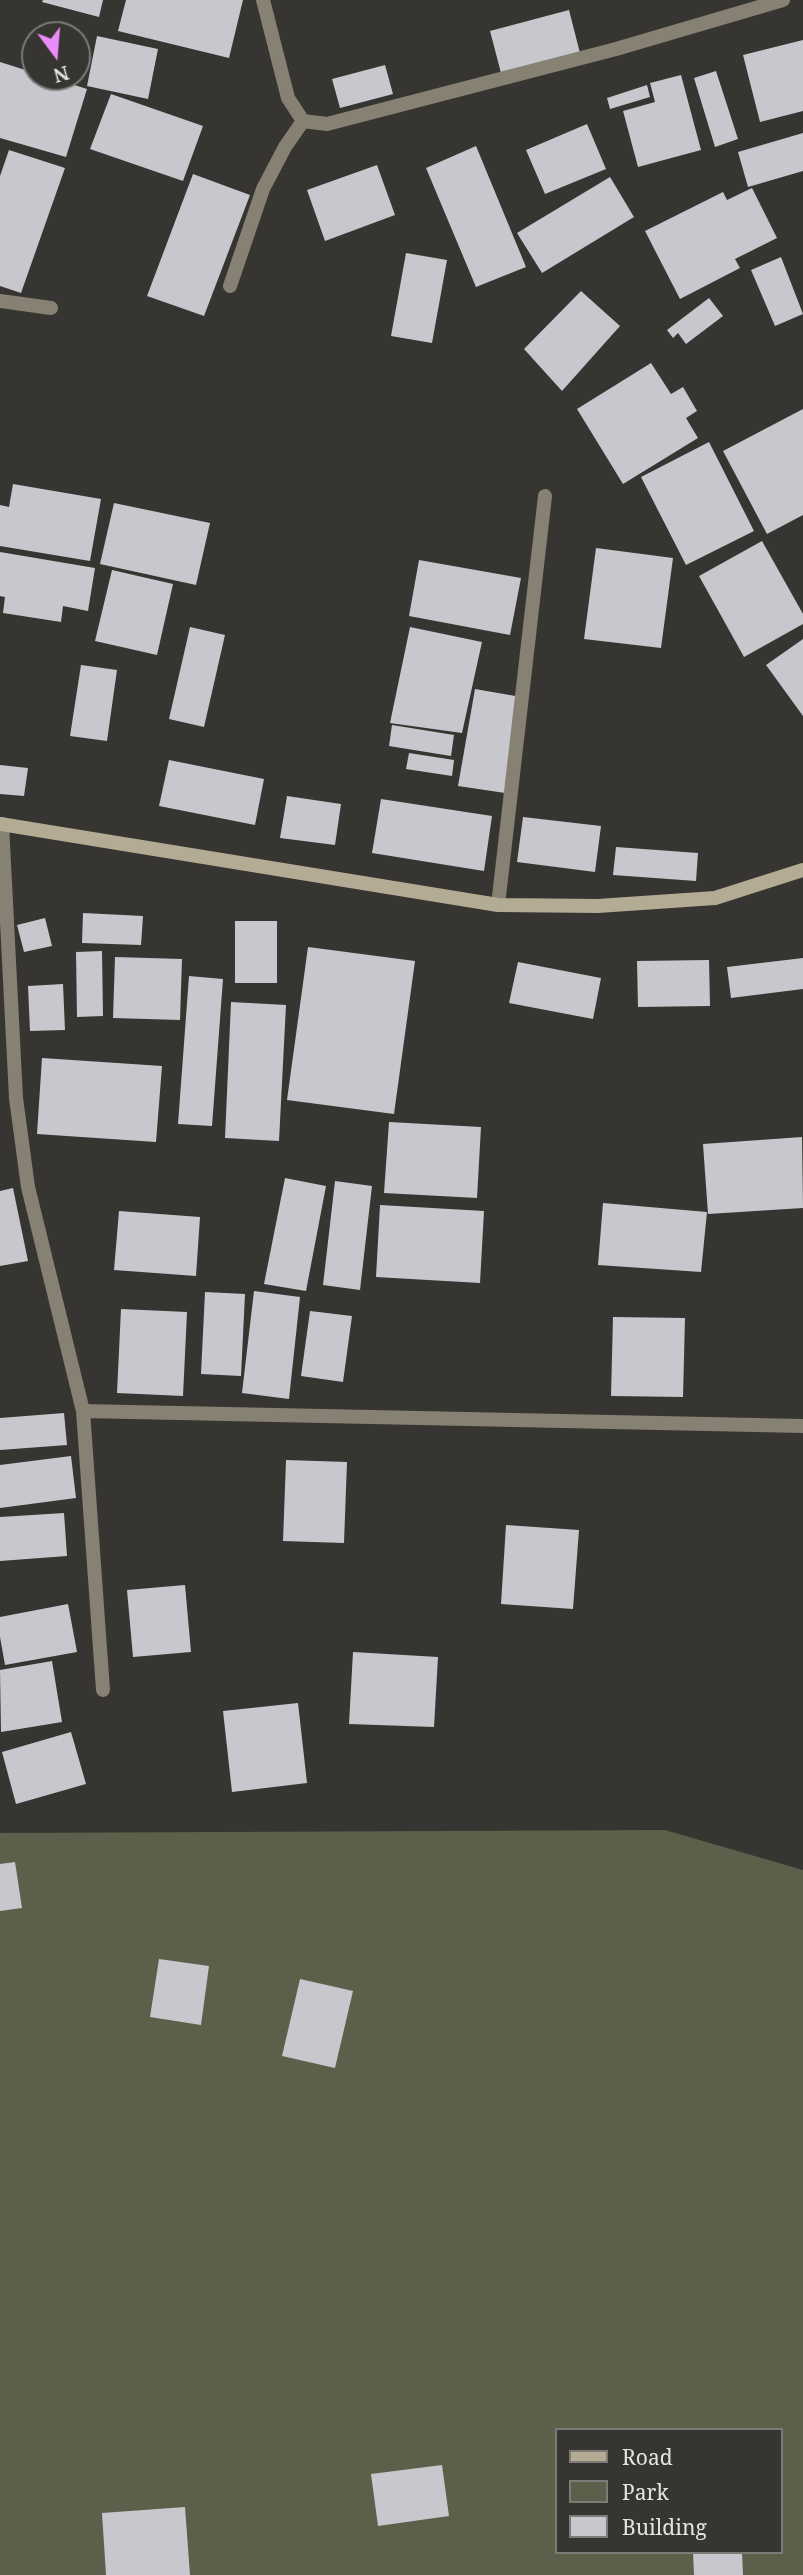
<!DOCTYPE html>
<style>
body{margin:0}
#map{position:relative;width:803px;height:2575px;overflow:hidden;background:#373531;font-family:"Noto Serif",serif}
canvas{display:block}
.legend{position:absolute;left:555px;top:2428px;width:228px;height:126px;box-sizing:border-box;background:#373531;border:2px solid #7c7b77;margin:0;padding:9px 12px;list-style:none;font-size:21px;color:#e4e3e0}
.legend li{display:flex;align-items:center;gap:14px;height:35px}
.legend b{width:35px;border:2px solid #7c7b77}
.north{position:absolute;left:21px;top:21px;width:70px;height:70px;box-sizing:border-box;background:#373531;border:2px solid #7c7b77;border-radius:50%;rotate:164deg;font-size:19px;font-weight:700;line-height:28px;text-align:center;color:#e4e3e0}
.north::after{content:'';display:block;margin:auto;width:24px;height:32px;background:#ec8cfa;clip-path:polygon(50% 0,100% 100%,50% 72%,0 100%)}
</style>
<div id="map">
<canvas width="803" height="2575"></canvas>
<ul class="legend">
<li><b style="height:9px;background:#b4ab95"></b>Road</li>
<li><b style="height:19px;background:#5b604a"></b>Park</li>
<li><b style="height:19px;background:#c8c7cd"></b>Building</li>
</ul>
<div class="north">N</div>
</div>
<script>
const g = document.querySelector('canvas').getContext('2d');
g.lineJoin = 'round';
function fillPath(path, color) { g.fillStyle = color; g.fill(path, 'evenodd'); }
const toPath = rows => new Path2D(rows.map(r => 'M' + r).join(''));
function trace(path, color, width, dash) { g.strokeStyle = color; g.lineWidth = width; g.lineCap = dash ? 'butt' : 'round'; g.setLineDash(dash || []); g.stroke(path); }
fillPath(toPath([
 [665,1830,803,1870,803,2575,0,2575,0,1833],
 [556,2430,780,2430,780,2552,556,2552]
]), '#5b604a');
fillPath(toPath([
 [43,0,103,0,99,17,42,2],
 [126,0,243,0,229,58,118,31],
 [569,10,580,53,501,73,490,31],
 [97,36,158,49,148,99,87,86],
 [803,40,803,111,760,122,743,55],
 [0,62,35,73,35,77,49,77,87,89,66,157,0,138],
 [385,65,393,94,340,108,332,79],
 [716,71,738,139,715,147,694,78],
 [681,75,701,150,638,167,623,111,655,102,650,83],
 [647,85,650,97,610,109,607,98],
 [111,94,203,126,183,181,90,149],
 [587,124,606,169,545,194,526,150],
 [803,133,803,171,748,187,738,152],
 [476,146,526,267,476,287,426,168],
 [9,150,65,168,21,293,0,286,0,176],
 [377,165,395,215,325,241,307,190],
 [193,174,250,195,204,316,147,296],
 [610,177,634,217,542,273,517,233],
 [752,188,777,238,735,259,740,268,680,299,645,231,723,192,727,200],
 [406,253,447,260,432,343,391,336],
 [781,257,803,314,775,326,751,270],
 [581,291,620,326,562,391,524,349],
 [709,298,723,316,686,344,678,333,673,338,667,330],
 [651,363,671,394,683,387,697,411,686,418,698,438,623,484,577,409],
 [803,409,803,515,767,534,723,451],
 [709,442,754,531,686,565,641,477],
 [13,484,101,499,90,561,0,546,0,505,9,507],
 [114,503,210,523,196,585,100,564],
 [762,541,803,614,803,624,744,657,699,576],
 [596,548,673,558,661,648,584,639],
 [0,552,95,568,88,611,63,606,61,622,3,613,5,597,0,596],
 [419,560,521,578,510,635,409,616],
 [112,570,173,584,157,655,95,641],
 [190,627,225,635,204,727,169,719],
 [410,627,482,642,462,733,390,723],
 [803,639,803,716,766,665],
 [81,665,117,670,107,741,70,736],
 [475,689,521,697,505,793,458,786],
 [392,725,454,735,451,756,389,746],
 [409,753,454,760,452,776,406,769],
 [169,760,264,779,255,825,159,806],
 [0,765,28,768,24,796,0,794],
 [287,796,341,804,335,845,280,838],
 [381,799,492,816,484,871,372,853],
 [523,817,601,826,595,872,517,862],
 [616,847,698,853,696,881,613,875],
 [83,913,143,916,141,945,82,943],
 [45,918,52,946,24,952,17,925],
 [235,921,277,921,277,983,235,983],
 [308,947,415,961,394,1114,287,1100],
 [102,951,103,1016,77,1017,76,952],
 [115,957,182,959,180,1020,113,1018],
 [803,958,803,989,731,998,727,967],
 [709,960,710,1006,638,1007,637,961],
 [518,962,601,978,593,1019,509,1003],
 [189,976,223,979,212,1126,178,1124],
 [63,984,65,1030,30,1031,28,986],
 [231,1002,286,1005,279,1141,225,1138],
 [42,1058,162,1066,156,1142,37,1134],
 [389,1122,481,1127,477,1198,384,1193],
 [802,1137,803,1208,708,1214,703,1144],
 [285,1178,326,1186,306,1291,264,1284],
 [335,1181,372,1186,360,1290,323,1285],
 [13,1188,28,1261,0,1266,0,1191],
 [603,1203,707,1212,701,1272,598,1265],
 [380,1205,484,1211,480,1283,376,1277],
 [119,1211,200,1217,196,1276,114,1270],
 [254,1291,300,1297,289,1399,242,1393],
 [205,1292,245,1294,241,1376,201,1374],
 [121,1309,187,1312,183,1396,117,1393],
 [310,1311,352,1316,343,1382,301,1376],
 [613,1317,685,1318,683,1397,611,1396],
 [64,1413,67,1445,0,1450,0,1418],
 [71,1456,76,1498,0,1508,0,1465],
 [286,1460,347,1462,344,1543,283,1541],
 [64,1513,67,1556,0,1561,0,1517],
 [506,1525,579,1530,573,1609,501,1604],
 [185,1585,191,1652,133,1657,127,1590],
 [68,1604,77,1652,5,1665,0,1637,0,1617],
 [353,1652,438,1657,434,1727,349,1724],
 [52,1661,62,1722,1,1732,0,1670],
 [298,1703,307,1783,232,1792,223,1711],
 [71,1732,86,1784,16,1804,2,1752],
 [15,1862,22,1908,0,1911,0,1864],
 [159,1959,209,1966,201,2025,150,2017],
 [300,1979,353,1991,335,2068,282,2056],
 [442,2465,449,2516,378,2526,371,2474],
 [185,2507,190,2575,106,2575,102,2513],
 [693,2552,742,2552,743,2575,694,2575]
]), '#c8c7cd');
trace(toPath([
 [263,0,288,98,303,121],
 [230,286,263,189,285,147,303,121,327,124,616,49,783,0],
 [0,301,51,308],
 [2,824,16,1098,28,1187,83,1411,803,1426],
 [498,905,545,496],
 [83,1411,103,1690]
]), '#878173', 14);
trace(toPath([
 [0,824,498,905,598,906,715,898,803,870]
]), '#b4ab95', 14);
</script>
